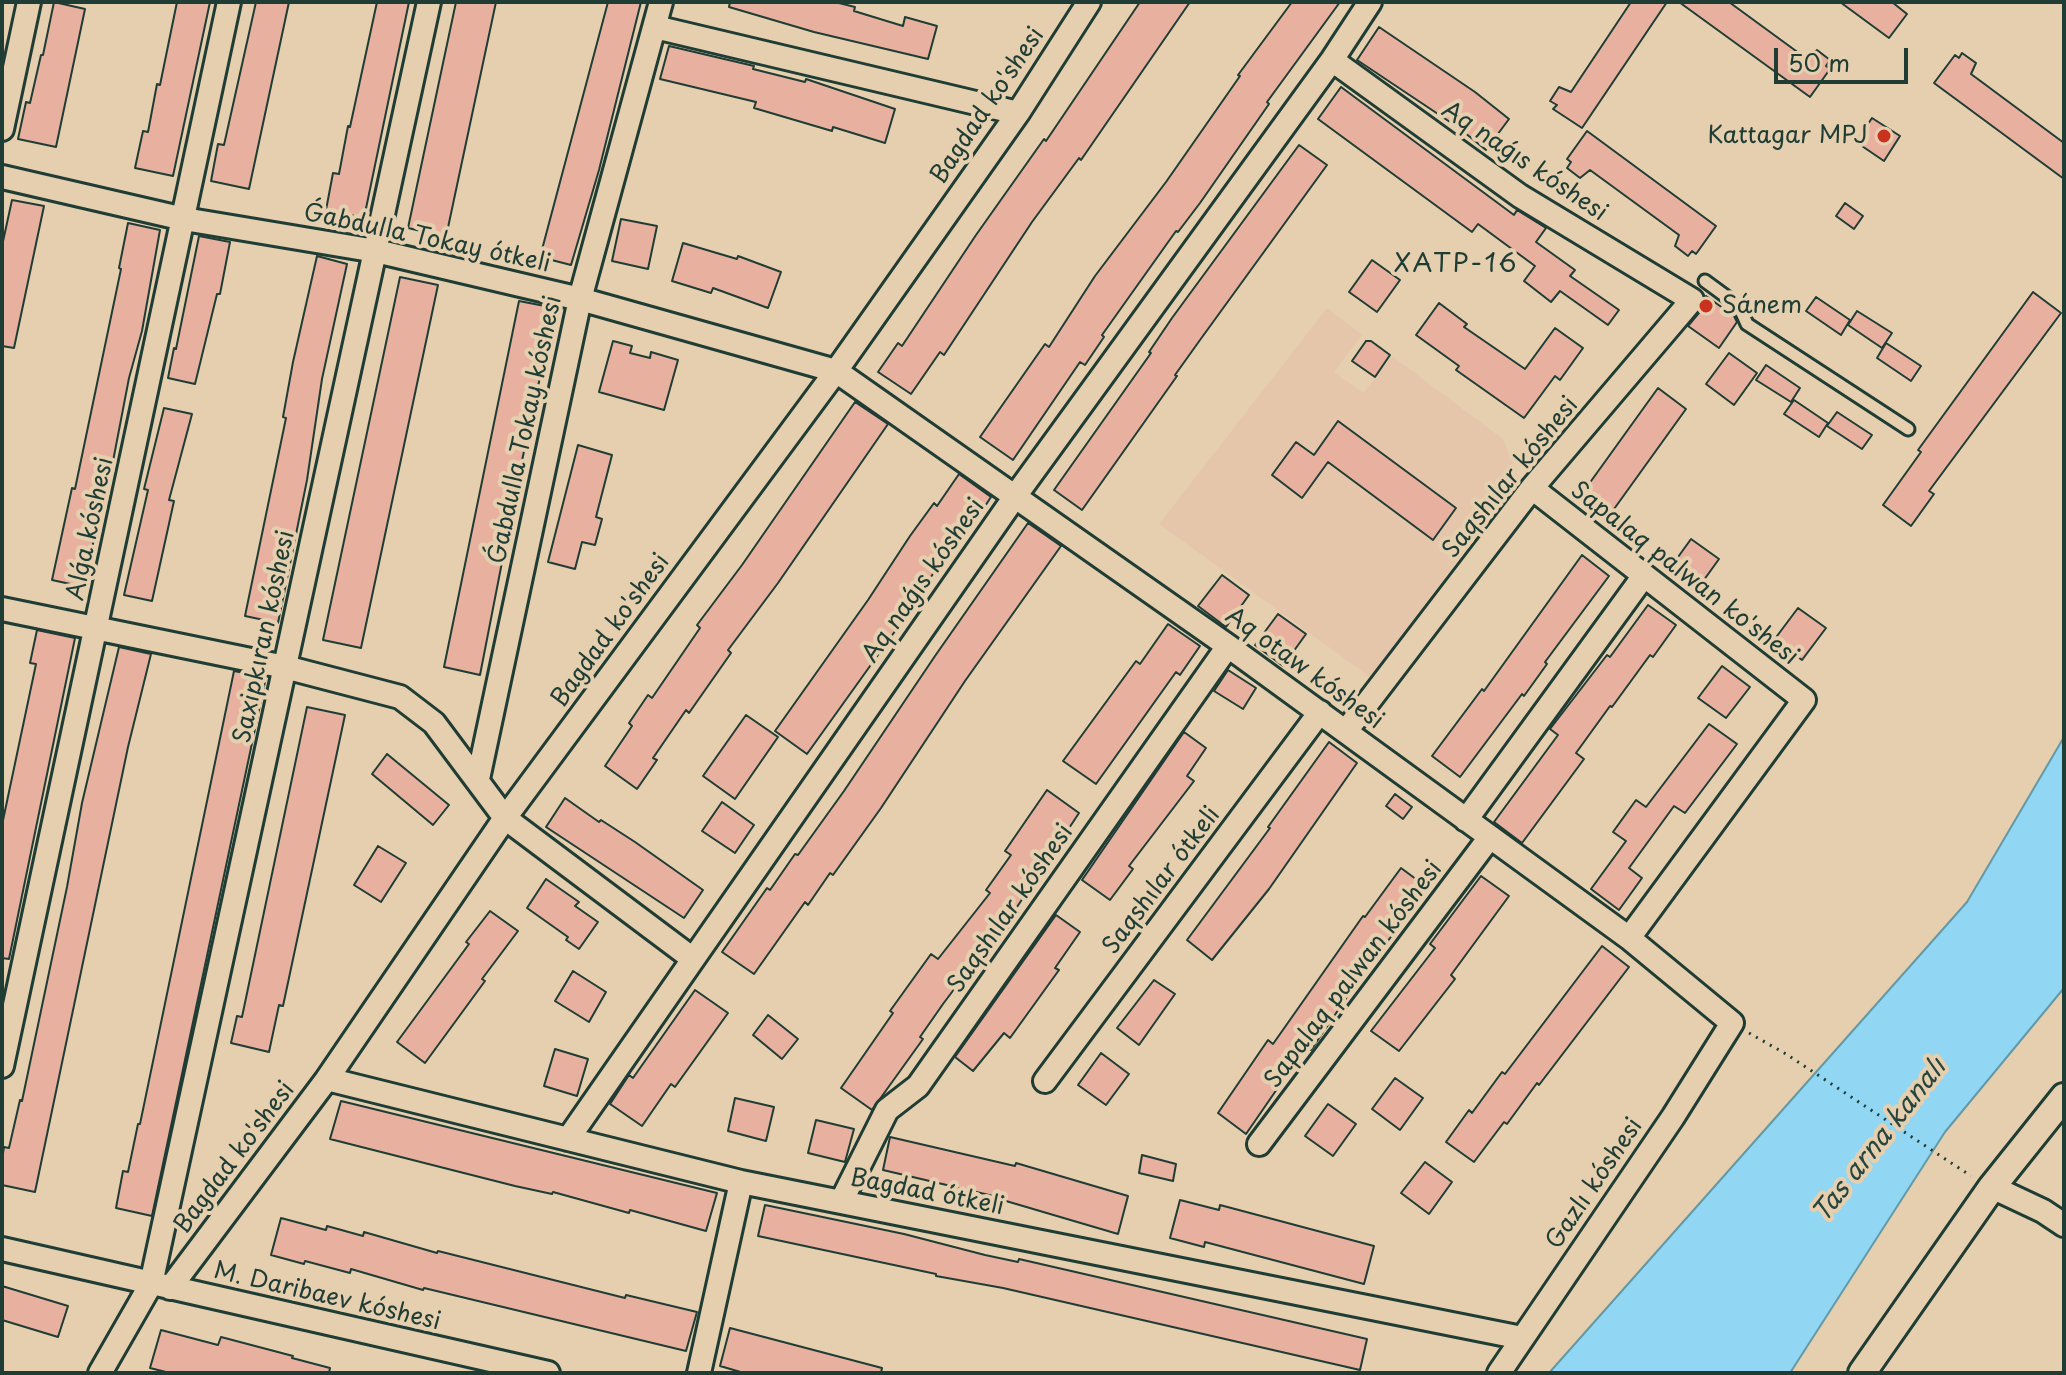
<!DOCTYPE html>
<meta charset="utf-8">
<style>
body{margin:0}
#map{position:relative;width:2066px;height:1375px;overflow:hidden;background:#e5cfae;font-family:"Playpen Sans",sans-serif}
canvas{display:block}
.frame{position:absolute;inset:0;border:4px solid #1f3d34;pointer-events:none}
.scale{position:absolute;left:1774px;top:48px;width:134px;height:36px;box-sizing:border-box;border:4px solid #1f3d34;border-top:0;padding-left:10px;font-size:24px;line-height:28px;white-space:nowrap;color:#1f3d34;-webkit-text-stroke:6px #e5cfae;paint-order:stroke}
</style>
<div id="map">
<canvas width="2066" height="1375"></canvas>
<div class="frame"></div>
<div class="scale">50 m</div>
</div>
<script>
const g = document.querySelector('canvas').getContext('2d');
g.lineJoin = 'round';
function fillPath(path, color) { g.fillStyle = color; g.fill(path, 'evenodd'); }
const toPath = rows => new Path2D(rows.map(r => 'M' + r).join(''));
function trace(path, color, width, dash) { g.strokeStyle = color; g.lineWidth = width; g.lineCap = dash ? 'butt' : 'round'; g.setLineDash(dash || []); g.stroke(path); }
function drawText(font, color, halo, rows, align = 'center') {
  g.font = font + ' "Playpen Sans",sans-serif'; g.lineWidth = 8; g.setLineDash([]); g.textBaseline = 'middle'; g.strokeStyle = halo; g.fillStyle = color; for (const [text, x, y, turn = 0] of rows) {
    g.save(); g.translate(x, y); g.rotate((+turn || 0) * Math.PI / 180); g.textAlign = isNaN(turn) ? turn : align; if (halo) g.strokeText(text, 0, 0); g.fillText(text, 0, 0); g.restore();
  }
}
fillPath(toPath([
 [1327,308,1362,335,1334,372,1364,393,1392,356,1503,439,1519,478,1370,677,1159,524]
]), '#e6c6aa');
const water = toPath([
 [2064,737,2064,988,1945,1132,1790,1373,1549,1373,1967,902,2064,737]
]);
fillPath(water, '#91d6f3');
trace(water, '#6399a7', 2);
const building = toPath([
 [54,2,85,9,56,147,18,139,26,102,30,103,41,55,43,55,54,2],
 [177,2,210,2,173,176,135,168,143,131,148,132,157,84,160,85,177,2],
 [256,2,289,2,249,189,211,181,218,144,224,145,256,2],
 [377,2,409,2,364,218,326,210,333,173,339,174,348,126,350,127,377,2],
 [456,2,496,2,446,237,408,228,456,2],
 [608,2,641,2,599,170,571,265,540,257,608,2],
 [730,2,835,2,855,7,854,11,903,26,905,17,937,26,928,59,814,32,729,7,730,2],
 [1140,2,1190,2,1081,160,1079,158,1032,222,944,355,940,352,911,394,878,372,898,343,902,346,976,235,1044,139,1046,141,1140,2],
 [1292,2,1340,2,1267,102,1269,104,1200,203,1178,232,1176,231,1102,335,1104,337,1085,365,1080,362,1013,460,980,437,1045,344,1049,347,1095,276,1166,182,1240,76,1238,75,1292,2],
 [1631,2,1667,2,1582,128,1553,109,1557,105,1550,101,1559,87,1571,92,1631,2],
 [1679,2,1729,2,1807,59,1817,50,1830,60,1826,66,1830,69,1810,97,1679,2],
 [1840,2,1892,2,1907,14,1889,38,1840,2],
 [1379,27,1475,92,1509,119,1486,150,1459,128,1357,60,1379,27],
 [669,46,754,66,753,69,805,82,806,79,895,109,885,143,833,127,832,131,754,108,756,102,660,79,669,46],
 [1962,53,1976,63,1971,74,2064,143,2064,179,1934,83,1955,55,1959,58,1962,53],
 [1341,87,1514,215,1517,210,1546,228,1536,242,1575,270,1570,276,1619,310,1608,325,1560,291,1551,302,1524,281,1535,266,1478,224,1472,232,1318,119,1341,87],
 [1872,118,1900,136,1884,161,1856,142,1872,118],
 [1587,131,1716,226,1696,254,1692,251,1688,256,1675,246,1679,235,1590,170,1580,178,1567,168,1571,162,1567,159,1587,131],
 [1299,145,1327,165,1200,340,1175,375,1177,376,1082,510,1054,490,1151,353,1149,352,1172,318,1299,145],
 [12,200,44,206,14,348,2,346,2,246,12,200],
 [1845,203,1863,216,1854,229,1836,216,1845,203],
 [621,219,657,226,648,269,612,261,621,219],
 [128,223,160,230,142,331,129,378,109,482,106,481,84,587,52,580,72,488,75,489,121,269,119,268,128,223],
 [199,236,230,242,220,294,217,294,195,384,168,378,174,348,176,349,199,236],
 [683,243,737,259,738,256,781,272,768,308,713,288,711,293,672,281,683,243],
 [317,256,347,264,322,379,307,480,278,623,245,616,286,418,283,417,293,362,317,256],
 [1372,260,1400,280,1377,312,1349,292,1372,260],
 [400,277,438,285,361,648,323,640,400,277],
 [2033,292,2061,313,1929,491,1934,494,1911,526,1883,505,1921,452,1918,450,2033,292],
 [1706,296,1734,316,1737,322,1719,348,1688,326,1703,308,1706,296],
 [1816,297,1850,320,1841,335,1806,311,1816,297],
 [519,301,555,308,520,470,480,675,444,667,519,301],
 [1439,303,1467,324,1464,327,1525,369,1555,328,1583,348,1560,380,1555,376,1524,418,1456,370,1459,366,1416,335,1439,303],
 [1857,311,1892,333,1882,348,1848,325,1857,311],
 [613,341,632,346,630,353,650,358,651,352,678,360,664,410,599,392,613,341],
 [1366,341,1371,341,1390,355,1375,377,1352,361,1366,341],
 [1886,343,1921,366,1911,381,1877,358,1886,343],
 [1729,353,1757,373,1734,405,1706,384,1729,353],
 [1766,365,1800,388,1791,402,1756,380,1766,365],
 [1658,388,1686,409,1609,516,1581,495,1658,388],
 [1794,400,1828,423,1819,437,1784,414,1794,400],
 [855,402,888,424,778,583,728,650,731,653,689,713,686,710,653,758,657,760,637,789,605,766,632,726,629,723,648,695,652,698,700,628,697,625,742,565,855,402],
 [164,408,192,414,169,500,174,501,152,601,124,595,148,490,144,489,164,408],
 [1837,412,1872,435,1862,449,1827,426,1837,412],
 [1338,421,1456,508,1433,540,1328,462,1302,498,1272,475,1296,442,1314,455,1338,421],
 [578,445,612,455,596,517,602,519,595,545,582,542,575,569,548,562,578,445],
 [959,474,991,497,974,523,970,521,946,554,898,627,807,754,775,731,868,600,910,536,934,503,937,506,959,474],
 [1028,523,1061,546,965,681,881,808,833,875,830,873,808,905,805,902,754,974,722,952,767,888,770,890,795,854,798,855,844,791,935,656,1028,523],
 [1691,539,1719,559,1696,591,1668,571,1691,539],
 [1582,555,1609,576,1545,662,1547,664,1524,696,1522,694,1460,777,1432,756,1482,689,1484,691,1582,555],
 [1222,575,1249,595,1226,627,1198,606,1222,575],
 [1648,605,1676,625,1653,657,1650,655,1612,707,1610,706,1576,753,1584,759,1522,843,1494,822,1558,735,1550,729,1607,655,1610,657,1648,605],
 [1798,608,1826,628,1802,660,1774,640,1798,608],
 [1278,614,1306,634,1283,666,1255,645,1278,614],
 [1168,624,1200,646,1180,675,1176,672,1096,784,1063,761,1136,661,1140,664,1168,624],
 [37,630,75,638,9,959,2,958,2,825,36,664,30,663,37,630],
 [119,647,151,654,128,747,35,1192,2,1185,2,1159,4,1147,9,1148,20,1100,22,1101,67,887,82,803,119,647],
 [1722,666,1750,687,1726,718,1698,698,1722,666],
 [1228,670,1256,688,1243,709,1214,691,1228,670],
 [234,671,266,677,152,1216,116,1208,123,1171,128,1172,138,1124,140,1124,234,671],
 [307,707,345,715,283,1006,279,1005,269,1052,231,1043,237,1016,242,1017,307,707],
 [746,715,778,737,735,799,703,776,746,715],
 [1709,724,1737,744,1685,813,1674,806,1629,868,1642,878,1619,910,1591,889,1626,841,1613,832,1636,800,1646,807,1709,724],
 [1184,732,1206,748,1187,776,1194,781,1129,866,1133,869,1110,900,1082,880,1184,732],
 [1329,742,1357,763,1269,889,1212,960,1187,940,1270,828,1268,827,1329,742],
 [387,754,449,805,433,825,372,774,387,754],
 [1047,790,1079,813,1015,910,1019,913,996,944,993,943,967,978,964,976,943,1004,920,1037,923,1039,872,1110,841,1088,893,1013,890,1011,931,954,938,959,990,893,986,890,1011,855,1005,851,1047,790],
 [1395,794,1412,807,1403,819,1386,806,1395,794],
 [565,798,599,822,601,820,635,842,703,890,684,918,546,827,565,798],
 [722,802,754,825,735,853,702,831,722,802],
 [378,846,406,863,381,902,354,885,378,846],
 [1401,868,1428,888,1362,975,1311,1050,1306,1047,1246,1134,1218,1113,1268,1040,1273,1044,1363,916,1365,917,1401,868],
 [1481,876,1509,896,1451,975,1455,979,1399,1051,1371,1031,1435,948,1430,944,1481,876],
 [546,879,579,902,575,906,598,922,579,949,566,940,568,937,527,908,546,879],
 [490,911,518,931,482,979,485,981,425,1063,397,1042,469,944,466,942,490,911],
 [1056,915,1080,932,1055,968,1059,970,1010,1038,1004,1033,973,1071,955,1057,1056,915],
 [1602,946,1629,967,1539,1085,1537,1083,1507,1124,1504,1122,1474,1162,1446,1142,1469,1110,1472,1113,1502,1072,1505,1074,1602,946],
 [573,971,606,992,589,1022,555,1001,573,971],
 [1154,980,1175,994,1139,1045,1117,1028,1154,980],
 [695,990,728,1013,675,1087,671,1084,642,1126,610,1104,629,1075,633,1078,695,990],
 [768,1015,798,1039,782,1059,753,1035,768,1015],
 [555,1049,588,1059,577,1096,544,1086,555,1049],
 [1101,1053,1129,1074,1106,1105,1078,1085,1101,1053],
 [1395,1078,1423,1098,1400,1130,1372,1109,1395,1078],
 [735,1098,774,1107,766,1141,728,1131,735,1098],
 [341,1101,717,1193,706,1231,630,1210,629,1213,553,1192,552,1194,515,1186,330,1139,341,1101],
 [1328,1104,1356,1124,1333,1156,1305,1136,1328,1104],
 [816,1120,854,1129,845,1162,808,1153,816,1120],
 [890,1137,1015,1166,1016,1163,1128,1196,1118,1234,1006,1201,1006,1199,883,1170,890,1137],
 [1142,1155,1176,1164,1173,1181,1139,1173,1142,1155],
 [1425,1162,1452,1182,1429,1214,1401,1193,1425,1162],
 [1180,1200,1219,1210,1220,1205,1374,1246,1364,1284,1205,1242,1204,1247,1170,1238,1180,1200],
 [765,1205,904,1234,985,1255,1018,1262,1019,1259,1367,1339,1360,1370,1003,1288,936,1276,936,1274,758,1236,765,1205],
 [281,1218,326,1230,327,1226,363,1236,364,1232,437,1253,438,1251,625,1298,626,1295,697,1312,686,1351,424,1288,423,1290,351,1269,350,1273,305,1261,304,1264,271,1255,281,1218],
 [2,1286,68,1306,58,1337,2,1320,2,1286],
 [730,1328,882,1368,881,1373,744,1373,720,1366,730,1328],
 [161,1330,218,1345,221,1337,293,1356,292,1358,330,1368,329,1373,170,1373,150,1368,161,1330]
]);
fillPath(building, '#e8b09f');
trace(building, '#1f3d34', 2);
const service = toPath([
 [1705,281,1739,306,1747,324,1908,429]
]);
const minor = toPath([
 [655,27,1018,113],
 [1332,60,1520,196,1692,300,1532,488,1346,731],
 [2,129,29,2],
 [2,177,184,219,376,251,580,299,836,371,1228,646,1629,938,1732,1023,1673,1117,1499,1373],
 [1532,488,1804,700,1629,938],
 [2,609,285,667,400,697,434,723,505,818,693,959],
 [478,779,580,299,661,2],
 [1466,820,1643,577],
 [2,1066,229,2],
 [327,1079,741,1182,1522,1338],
 [1045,1081,1320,712],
 [568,1139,1016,495,1332,60,1370,2],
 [1259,1144,1490,837],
 [1992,1187,2043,1211,2064,1225],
 [841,1202,887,1110,918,1086,1228,646],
 [2,1249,548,1373],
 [170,1288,327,1079,505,818,836,371,1018,113,1089,2],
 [100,1373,151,1284,429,2],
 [699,1373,741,1182]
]);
const tertiary = toPath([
 [1862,1373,1992,1187,2064,1097]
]);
trace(service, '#1f3d34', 17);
trace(minor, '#1f3d34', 28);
trace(tertiary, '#1f3d34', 32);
trace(toPath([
 [1749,1033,1786,1054,1971,1176]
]), '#1f3d34', 3, [2, 6]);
trace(service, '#e5cfae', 11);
trace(minor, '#e5cfae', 22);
trace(tertiary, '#e5cfae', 26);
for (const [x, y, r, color] of [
 [1884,136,8,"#c8321e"],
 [1706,306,8,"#c8321e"]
]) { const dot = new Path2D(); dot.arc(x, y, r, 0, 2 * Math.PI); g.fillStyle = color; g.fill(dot); trace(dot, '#e5cfae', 3); }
drawText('24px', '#1f3d34', '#e5cfae', [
 ["Bagdad ko'shesi",988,106,-56],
 ["Aq naǵıs kóshesi",1524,162,34],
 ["Ǵabdulla Tokay ótkeli",427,239,12],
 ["Ǵabdulla Tokay kóshesi",526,430,-78],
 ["Saqshılar kóshesi",1511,478,-51],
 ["Alǵa kóshesi",91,529,-78],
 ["Sapalaq palwan ko'shesi",1684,574,38],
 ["Aq naǵıs kóshesi",924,581,-55],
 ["Bagdad ko'shesi",611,631,-54],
 ["Saxipkıran kóshesi",265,637,-78],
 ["Aq otaw kóshesi",1304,669,36],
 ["Saqshılar ótkeli",1162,881,-53],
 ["Saqshılar kóshesi",1011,909,-55],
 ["Sapalaq palwan kóshesi",1354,975,-53],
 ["Bagdad ko'shesi",235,1158,-53],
 ["Gazlı kóshesi",1595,1184,-56],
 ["Bagdad ótkeli",927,1193,11],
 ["M. Daribaev kóshesi",327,1297,13]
]);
drawText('24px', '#1f3d34', '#e5cfae', [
 ["Kattagar MPJ",1868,136],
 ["Sánem",1722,306,"left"]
], 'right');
g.letterSpacing = '2px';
drawText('26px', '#1f3d34', '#e5cfae', [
 ["XATP-16",1456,265]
]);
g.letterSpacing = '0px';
drawText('italic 26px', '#25453e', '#e5cfae', [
 ["Tas arna kanalı",1880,1141,-52]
]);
</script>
